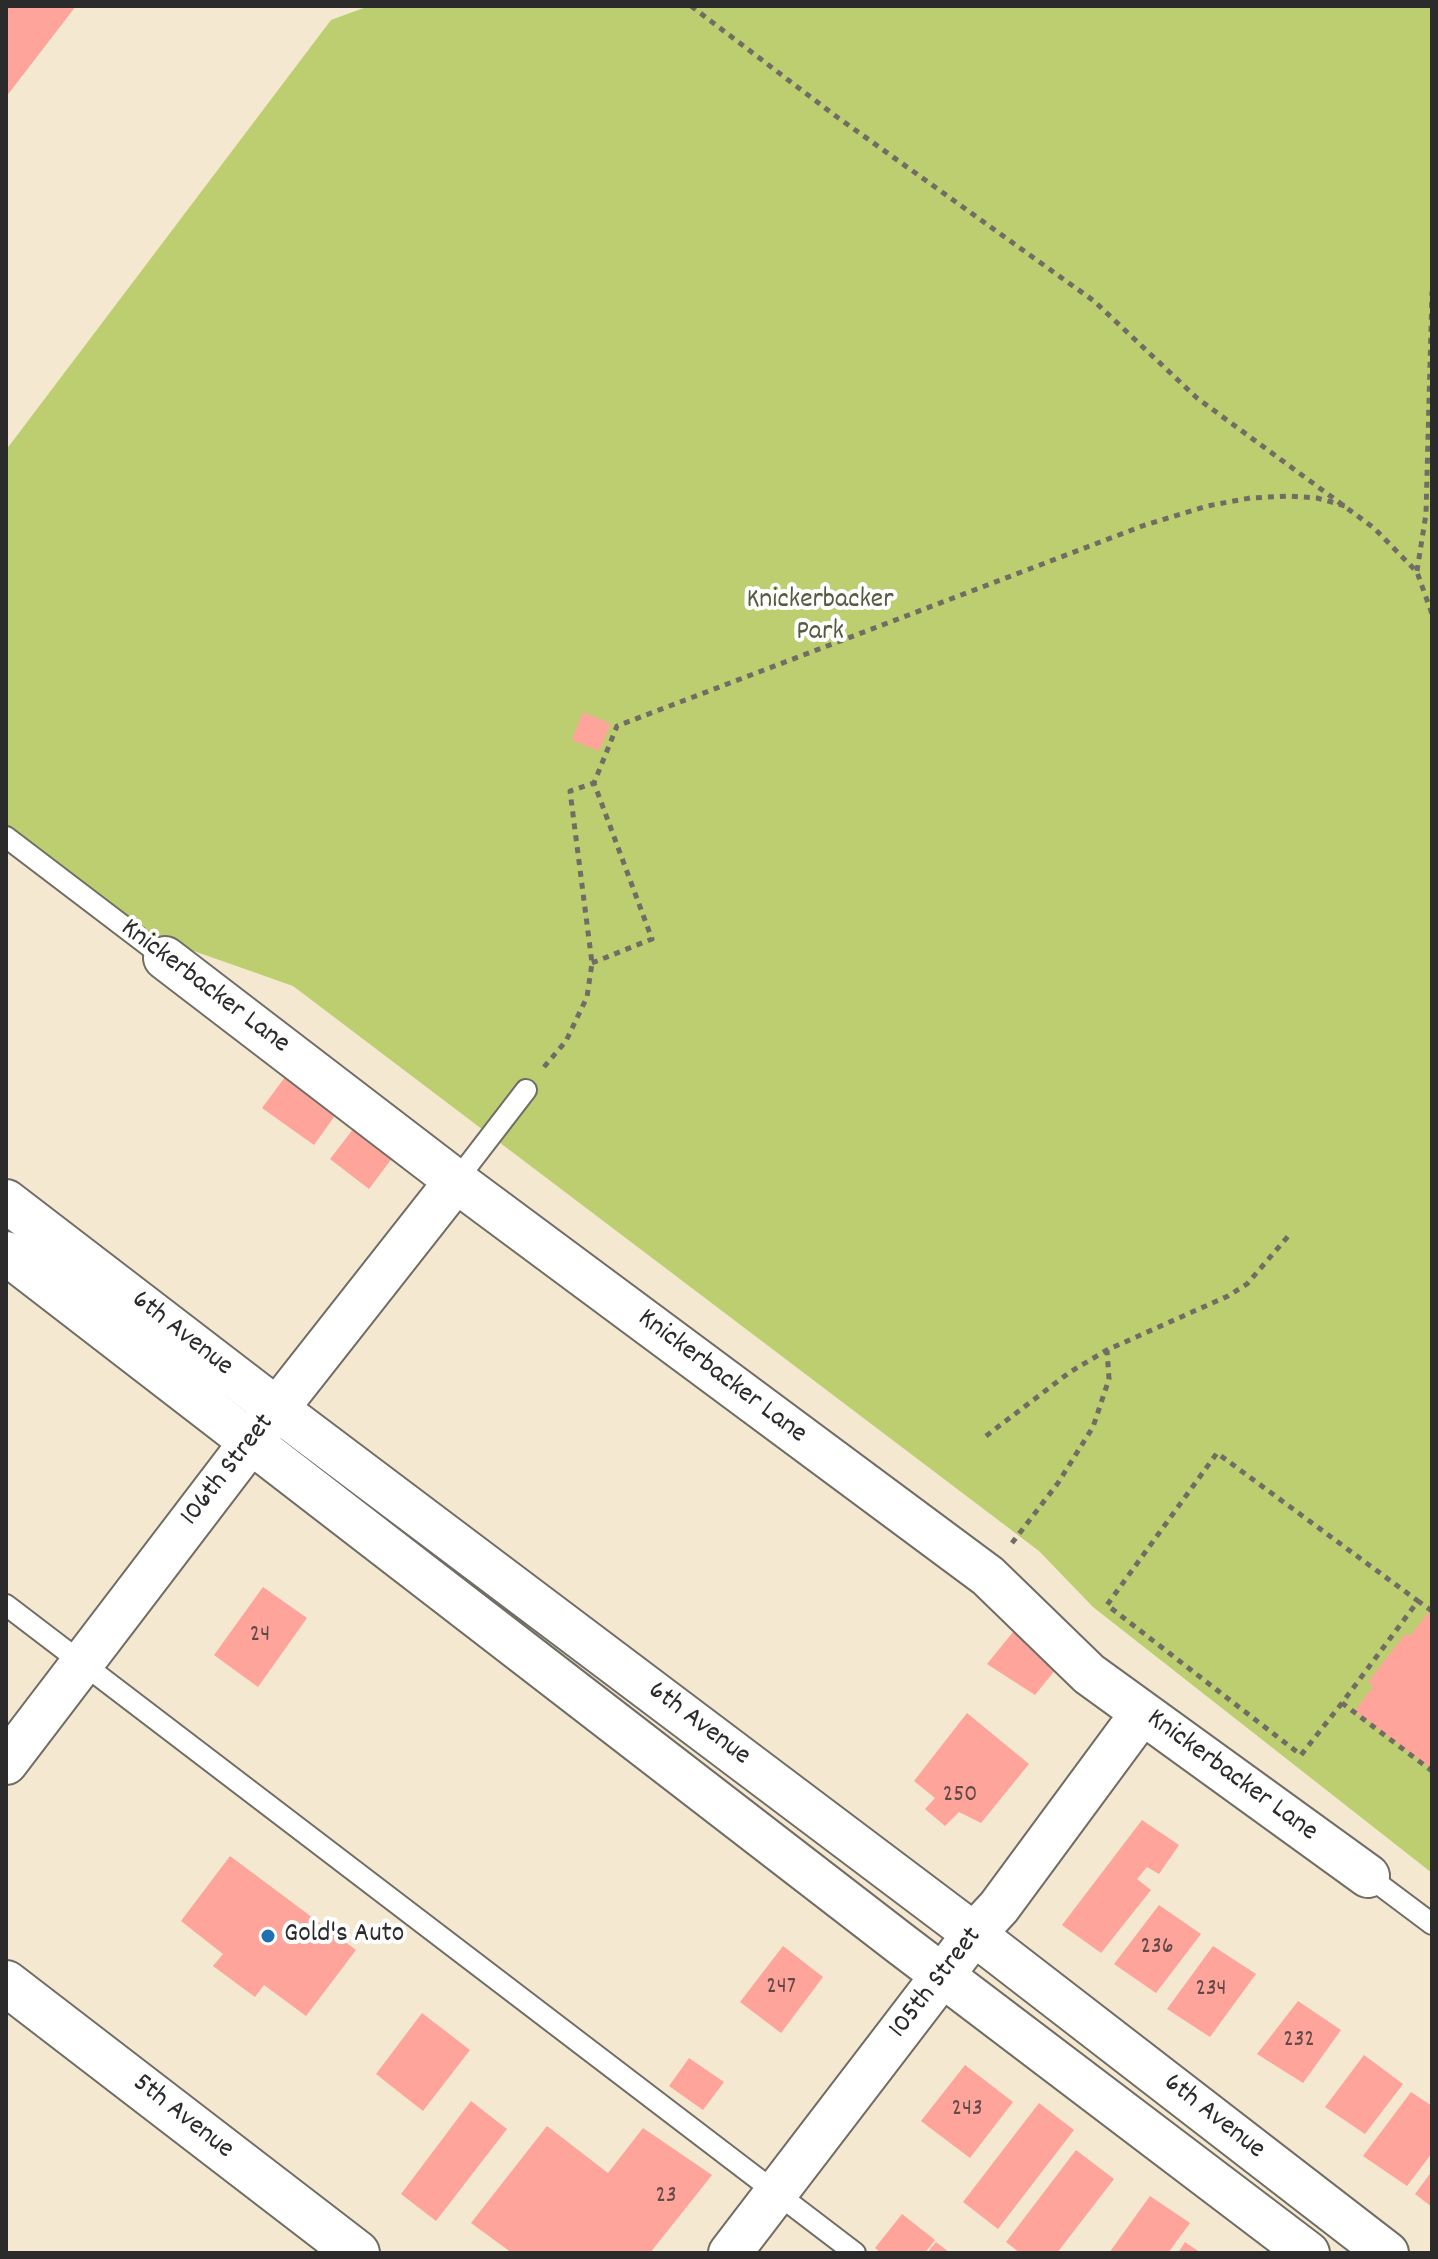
<!DOCTYPE html>
<style>
body{margin:0}
#map{position:relative;width:1438px;height:2259px;overflow:hidden;background:#f4e8d1;font-family:Dekko,sans-serif}
canvas{display:block}
.frame{position:absolute;inset:0;border:8px solid #2b2b2b;pointer-events:none}
</style>
<div id="map">
<canvas width="1438" height="2259"></canvas>
<div class="frame"></div>
</div>
<script>
const g = document.querySelector('canvas').getContext('2d');
g.lineJoin = 'round';
function fillPath(path, color) { g.fillStyle = color; g.fill(path, 'evenodd'); }
const toPath = rows => new Path2D(rows.map(r => 'M' + r).join(''));
function trace(path, color, width, dash) { g.strokeStyle = color; g.lineWidth = width; g.lineCap = dash ? 'butt' : 'round'; g.setLineDash(dash || []); g.stroke(path); }
function drawText(font, color, halo, rows, align = 'center') {
  g.font = font + ' Dekko,sans-serif'; g.lineWidth = 8; g.setLineDash([]); g.textBaseline = 'middle'; g.strokeStyle = halo; g.fillStyle = color; for (const [text, x, y, turn = 0] of rows) {
    g.save(); g.translate(x, y); g.rotate((+turn || 0) * Math.PI / 180); g.textAlign = isNaN(turn) ? turn : align; if (halo) g.strokeText(text, 0, 0); g.fillText(text, 0, 0); g.restore();
  }
}
fillPath(toPath([
 [369,6,1432,6,1432,1873,1093,1607,1039,1551,293,986,154,937,6,825,6,450,331,20]
]), '#bdce71');
fillPath(toPath([
 [6,6,76,6,6,97],
 [583,712,611,724,599,751,572,740],
 [288,1073,339,1110,314,1145,262,1108],
 [354,1128,393,1157,369,1189,330,1159],
 [263,1587,307,1618,258,1687,214,1655],
 [1429,1612,1432,1614,1432,1769,1355,1711,1373,1686,1368,1682,1406,1633,1410,1636],
 [1018,1626,1065,1658,1035,1695,987,1664],
 [967,1713,1029,1764,981,1823,959,1812,945,1826,925,1809,935,1798,914,1781],
 [1142,1820,1179,1845,1159,1874,1147,1867,1137,1879,1151,1890,1101,1953,1062,1925],
 [230,1856,356,1950,306,2016,264,1985,255,1997,213,1966,223,1954,181,1921],
 [1159,1905,1201,1934,1156,1993,1114,1964],
 [783,1946,823,1977,781,2033,740,2002],
 [1213,1946,1256,1974,1210,2037,1167,2009],
 [1298,2001,1341,2030,1303,2083,1257,2054],
 [422,2013,470,2050,423,2111,376,2074],
 [1364,2055,1403,2084,1365,2134,1325,2107],
 [689,2058,724,2082,703,2110,669,2086],
 [965,2065,1013,2102,970,2158,921,2121],
 [1411,2092,1432,2106,1432,2153,1407,2186,1363,2156],
 [471,2101,507,2129,436,2221,401,2194],
 [1039,2103,1074,2130,998,2229,963,2202],
 [547,2126,608,2173,643,2128,712,2175,650,2253,512,2253,471,2223],
 [1076,2150,1114,2179,1057,2253,1020,2253,1006,2242],
 [1432,2171,1432,2207,1415,2194],
 [1150,2196,1190,2223,1168,2253,1109,2253],
 [902,2214,935,2240,925,2253,881,2253,875,2248],
 [936,2242,950,2253,927,2253],
 [1185,2242,1201,2253,1178,2253]
]), '#fea49b');
const lane = toPath([
 [6,837,165,958],
 [456,1181,526,1090],
 [6,1605,855,2253],
 [1368,1876,1432,1924]
]);
const street = toPath([
 [165,958,456,1181,988,1576,1089,1674,1368,1876],
 [6,1201,277,1409,974,1934,1387,2253],
 [6,1253,901,1944,1308,2253],
 [6,1763,250,1443,456,1181],
 [730,2253,974,1934,999,1907,1142,1713]
]);
const secondary = toPath([
 [6,1983,357,2253]
]);
trace(lane, '#716d65', 24);
trace(street, '#716d65', 46);
trace(secondary, '#716d65', 48);
trace(toPath([
 [691,6,833,114,1094,301,1197,398,1374,528,1417,572,1432,614],
 [1417,571,1426,514,1432,291],
 [592,963,652,939,594,783,617,726,1145,525,1207,506,1250,498,1289,496,1317,498,1345,506],
 [544,1067,566,1041,587,997,592,963,570,791,594,783],
 [986,1436,1070,1372,1107,1350,1228,1296,1247,1284,1290,1234],
 [1012,1543,1058,1483,1093,1427,1109,1379,1107,1350],
 [1432,1611,1418,1601,1342,1703,1432,1771],
 [1342,1703,1301,1755,1107,1605,1217,1453,1418,1601]
]), '#716d65', 5, [6, 6]);
trace(lane, '#fff', 20);
trace(street, '#fff', 42);
trace(secondary, '#fff', 44);
for (const [x, y, r, color] of [
 [268,1936,8,"#1f6fb2"]
]) { const dot = new Path2D(); dot.arc(x, y, r, 0, 2 * Math.PI); g.fillStyle = color; g.fill(dot); trace(dot, '#fff', 3); }
drawText('24px', '#604947', null, [
 ["24",260,1637],
 ["250",960,1797],
 ["236",1157,1949],
 ["247",781,1989],
 ["234",1211,1991],
 ["232",1299,2042],
 ["243",967,2111],
 ["23",666,2198]
]);
drawText('28px', '#575c40', '#fff', [
 ["Knickerbacker",820,602],
 ["Park",820,634]
]);
drawText('28px', '#2b2b2b', '#fff', [
 ["Knickerbacker Lane",204,988,37],
 ["6th Avenue",181,1335,38],
 ["Knickerbacker Lane",721,1378,37],
 ["106th Street",229,1471,-52],
 ["6th Avenue",698,1725,37],
 ["Knickerbacker Lane",1231,1777,36],
 ["105th Street",937,1984,-52],
 ["5th Avenue",182,2118,38],
 ["6th Avenue",1213,2118,38]
]);
drawText('28px', '#2b2b2b', '#fff', [
 ["Gold's Auto",284,1936]
], 'left');
</script>
